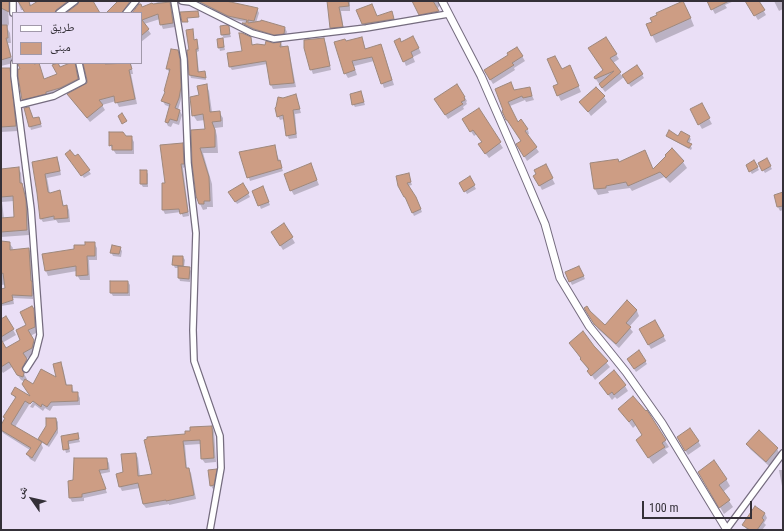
<!DOCTYPE html>
<meta charset="utf-8">
<style>
body{margin:0}
#map{position:relative;width:784px;height:531px;overflow:hidden;background:#eadff6;font-family:"Roboto Condensed","Noto Naskh Arabic",sans-serif}
canvas{display:block}
.frame{position:absolute;inset:0;border:2px solid #343038;pointer-events:none}
.legend{position:absolute;left:12px;top:12px;width:130px;height:52px;box-sizing:border-box;background:#eadff6;border:1px solid #a199aa;margin:0;padding:5px 7px;list-style:none;font-size:12px;color:#343038}
.legend li{display:flex;align-items:center;gap:8px;height:20px}
.legend b{width:20px;border:1px solid #a199aa}
.north{position:absolute;left:12px;top:479px;width:40px;height:40px;-webkit-text-stroke:3px #eadff6;paint-order:stroke;rotate:304deg;font-size:11px;font-weight:700;line-height:16px;text-align:center;color:#343038}
.north::after{content:'';display:block;margin:auto;width:14px;height:18px;background:#343038;clip-path:polygon(50% 0,100% 100%,50% 72%,0 100%)}
.scale{position:absolute;left:642px;top:501px;width:110px;height:18px;box-sizing:border-box;border:2px solid #343038;border-top:0;padding-left:5px;font-size:12px;line-height:14px;white-space:nowrap;color:#343038;-webkit-text-stroke:3px #eadff6;paint-order:stroke}
</style>
<div id="map">
<canvas width="784" height="531"></canvas>
<div class="frame"></div>
<ul class="legend">
<li><b style="height:5px;background:#fff"></b>طريق</li>
<li><b style="height:11px;background:#cd9d84"></b>مبنى</li>
</ul>
<div class="north">ش</div>
<div class="scale">100 m</div>
</div>
<script>
const g = document.querySelector('canvas').getContext('2d');
g.lineJoin = 'round';
function fillPath(path, color) { g.fillStyle = color; g.fill(path, 'evenodd'); }
const toPath = rows => new Path2D(rows.map(r => 'M' + r).join(''));
function trace(path, color, width, dash) { g.strokeStyle = color; g.lineWidth = width; g.lineCap = dash ? 'butt' : 'round'; g.setLineDash(dash || []); g.stroke(path); }
fillPath(toPath([
 [1,1,29,1,35,13,26,13,24,10,21,10,18,2,16,2,12,5,11,14,8,8,9,24,7,28,10,33,11,43,8,43,13,63,1,66],
 [40,1,78,1,60,13,48,13],
 [122,1,130,1,133,5,127,13,113,13],
 [158,1,176,1,172,5,175,27,163,29,161,24,160,19,144,24,151,34,141,42,141,13,133,13,142,8,158,2],
 [224,1,257,9,259,13,256,23,285,28,287,32,285,37,277,38,257,33,245,27,244,24,250,23,231,19,214,11,212,8,225,6],
 [328,1,350,1,350,11,341,11,344,31,334,32,331,28],
 [413,1,449,1,443,2,437,9,441,17,424,20],
 [708,1,734,1,725,5,727,8,715,14],
 [746,1,758,1,766,15,758,20],
 [774,1,783,1,783,9,779,11],
 [687,9,694,26,656,43,647,25],
 [391,12,396,24,366,29,363,24],
 [228,27,231,37,224,38,222,35],
 [192,34,194,41,196,41,198,43,199,51,197,52,199,73,205,72,206,80,191,78,190,75,190,51],
 [250,38,253,46,266,46,281,43,283,47,287,47,289,50,296,87,273,89,271,85,267,64,232,70,230,67,243,52],
 [362,38,366,50,380,45,383,50,394,85,384,88,374,61,354,66,357,75,348,78,345,73],
 [605,38,619,59,613,63,622,76,637,66,644,78,631,87,624,77,605,92,595,78,604,71],
 [223,39,225,50,220,51,219,47],
 [324,39,326,44,331,70,313,74,311,69],
 [416,42,421,53,413,57,415,62,406,66,404,61,401,43],
 [178,51,180,55,183,92,178,110,180,111,182,115,179,125,173,123,171,127,168,126,166,122,170,107,165,105,163,101,166,93,170,73,167,69],
 [509,55,522,56,525,61,514,68,515,70,493,84,485,71],
 [20,63,39,64,44,80,58,75,60,68,73,63,131,63,133,74,131,74,137,104,119,107,116,101,102,105,105,110,90,122,71,99,88,82,83,63,79,64,77,67,80,83,25,104,23,99,20,84],
 [1,69,9,69,12,74,18,131,1,132],
 [561,70,572,71,581,92,561,101,554,87,559,85],
 [206,85,209,91,212,112,219,112,223,118,223,127,215,128,217,136,218,153,203,153,212,184,213,207,207,207,207,209,203,210,200,204,193,163,206,130,205,120,197,121,193,115],
 [457,85,467,101,466,102,467,104,463,107,464,109,448,119,438,104],
 [529,88,534,100,526,102,525,100,510,106,522,134,528,130,529,134,527,135,539,152,527,161,518,145,522,141,507,120,505,111,496,89,514,91],
 [361,92,365,105,355,107,353,104],
 [296,96,301,113,295,114,297,138,289,139,287,135,284,119,280,120,278,116,283,99],
 [604,97,607,102,591,116,581,102],
 [701,104,712,124,702,129,691,110],
 [29,108,33,119,40,121,42,127,31,130,25,109],
 [478,110,503,148,489,158,482,149,483,142,477,134,474,136,466,124],
 [126,136,131,137,134,142,134,154,116,154,110,145],
 [667,136,679,137,689,137,691,139,689,144,692,148,691,150,669,138],
 [182,144,184,148,185,167,183,168,189,216,183,217,181,212,165,214,163,210,163,184,167,184],
 [274,146,283,171,250,181,240,153],
 [672,150,683,162,687,168,670,183,664,177,632,191,630,188,608,191,609,193,598,195,595,189,591,164,618,160,620,163,653,170],
 [78,156,91,174,84,178,68,157],
 [57,159,59,163,61,175,47,178,50,194,60,192,64,207,67,206,69,210,70,222,58,223,56,220,43,222,41,219,33,163],
 [766,159,772,169,765,173,759,163],
 [754,162,759,170,752,174,747,166],
 [545,165,555,184,542,190,535,176],
 [18,168,21,173,22,185,24,189,28,206,29,235,1,237,1,169],
 [14,201,15,218,4,219,2,202],
 [313,170,319,185,294,195,291,190],
 [146,171,148,174,148,187,143,187,141,184],
 [408,174,412,185,408,186,418,202,422,212,414,216,397,177],
 [470,178,476,189,467,194,461,183],
 [243,184,250,197,237,204,230,192],
 [263,188,270,205,261,209,254,191],
 [775,196,783,203,783,210,780,211,778,207],
 [284,224,295,243,283,250,275,237],
 [1,242,9,243,13,248,12,251,29,249,32,255,34,282,31,282,33,286,33,299,13,298,14,304,1,306,1,290,29,282,1,285],
 [94,243,97,248,97,260,89,260,90,280,80,280,77,275,77,271,48,276,46,271,43,255,75,250],
 [120,248,122,251,121,257,113,256,111,252],
 [183,257,185,260,184,267,189,268,191,271,190,282,180,281,179,278,179,268,175,268,173,264],
 [581,270,585,279,572,285,566,273],
 [128,282,130,285,130,296,113,296,111,293],
 [627,302,637,311,639,316,629,327,633,332,619,348,598,329,585,308,605,326],
 [32,308,36,316,38,332,30,336,37,347,35,353,26,359,29,366,24,374,27,379,26,381,33,385,57,379,60,363,63,368,67,386,72,386,74,393,77,393,80,398,80,405,53,406,50,411,45,408,43,411,35,405,33,408,30,407,34,400,32,400,15,427,41,443,43,448,35,462,30,459,27,454,30,450,3,433,1,430,1,427,6,419,4,417,16,399,12,394,32,399,25,382,21,380,12,367,3,373,1,370,1,320,6,317,16,335,2,343,6,350,22,340],
 [655,321,666,341,651,349,640,329],
 [570,343,593,347,610,367,595,380],
 [645,361,647,364,636,372,630,362],
 [600,383,625,386,628,391,617,399,615,397,612,400],
 [619,409,647,412,669,447,665,449,668,453,653,464,641,446,643,436,636,425,633,428],
 [56,419,58,422,58,433,49,447,41,442,39,439],
 [212,427,214,431,216,462,205,463,202,459,201,444,185,445,187,469,188,469,191,473,196,499,169,505,169,504,146,508,143,504,140,488,122,491,120,487,117,475,124,473,136,454,138,458,140,477,153,475,186,435],
 [759,432,777,449,780,454,769,466,750,449,747,444],
 [77,434,80,442,69,444,70,452,66,453,62,437],
 [678,438,698,441,701,446,688,455],
 [106,459,109,463,110,472,100,474,107,493,84,498,84,501,72,502,70,498,74,481],
 [216,470,218,473,215,488,213,489,211,486],
 [779,470,783,470,783,488,782,486],
 [699,472,726,479,730,486,723,492,733,507,724,514],
 [755,508,765,514,767,518,764,523,766,525,762,530,747,530,744,525]
]), '#0003');
const building = toPath([
 [1,1,9,1,9,12,1,8,1,1],
 [18,1,29,1,30,6,38,1,68,1,56,10,55,13,25,13,18,1],
 [79,1,93,1,100,13,66,13,78,4,79,1],
 [118,1,130,1,122,13,106,13,118,1],
 [198,1,226,1,258,8,254,21,248,20,248,23,261,21,261,20,285,27,284,34,274,35,254,29,242,23,246,23,247,20,228,16,198,1],
 [327,1,348,1,349,6,339,7,343,27,330,28,327,1],
 [412,1,433,1,439,11,419,15,412,1],
 [683,1,691,18,651,36,646,24,652,22,650,18,657,15,656,13,683,1],
 [707,1,729,1,711,10,707,1],
 [745,1,759,1,765,10,754,16,745,1],
 [170,2,173,23,160,25,158,14,142,20,149,29,141,36,141,13,132,13,139,4,141,4,142,7,152,3,153,4,170,2],
 [372,4,377,16,392,11,394,19,362,24,356,10,372,4],
 [198,11,199,17,187,18,188,22,182,22,180,12,198,11],
 [1,25,7,25,8,38,6,38,11,57,1,60,1,25],
 [227,25,229,26,230,34,221,35,220,26,227,25],
 [193,29,194,40,197,39,198,49,196,49,198,72,205,71,206,78,189,75,187,50,189,50,186,30,193,29],
 [239,33,242,33,251,37,252,45,257,44,265,45,266,41,273,43,281,42,280,47,288,46,294,83,270,85,266,61,229,67,227,53,242,51,239,33],
 [413,36,419,48,411,52,413,57,403,62,394,41,400,38,401,42,413,36],
 [362,37,365,49,381,44,392,80,381,84,372,57,352,61,355,70,344,74,334,42,345,39,346,41,362,37],
 [606,37,617,54,610,58,621,72,602,88,599,84,614,71,595,79,594,77,603,70,588,48,606,37],
 [223,38,224,47,218,48,217,39,223,38],
 [324,38,330,66,310,70,304,48,304,40,324,38],
 [517,47,523,56,512,63,514,65,490,80,484,70,508,55,507,53,517,47],
 [171,49,178,50,180,59,181,87,179,98,175,108,180,110,177,121,170,119,168,123,165,122,170,104,161,101,165,92,164,91,170,69,166,69,171,49],
 [555,56,562,69,570,65,579,86,557,96,553,86,558,84,547,59,555,56],
 [23,63,34,63,34,64,39,63,44,79,57,74,52,65,58,63,60,67,70,63,75,63,78,79,60,88,46,92,46,94,22,100,18,76,18,69,20,69,18,64,23,63],
 [83,63,104,63,105,64,130,63,132,69,129,70,135,99,115,103,114,96,99,100,103,105,87,118,67,94,87,83,87,80,83,63],
 [637,65,643,74,628,84,622,75,637,65],
 [1,68,10,68,16,126,1,127,1,68],
 [511,82,514,90,530,87,532,96,523,98,522,96,508,102,518,122,521,119,528,129,525,131,537,147,524,157,516,144,521,141,507,120,506,120,502,111,503,110,495,89,511,82],
 [207,84,210,112,220,111,221,121,212,122,215,130,215,147,200,148,209,177,210,201,204,201,204,204,199,204,196,196,192,163,191,130,205,129,203,114,192,116,190,97,199,95,197,86,207,84],
 [457,84,465,97,464,97,465,100,461,102,463,104,445,115,434,99,457,84],
 [596,87,605,96,588,112,579,102,596,87],
 [361,91,364,102,352,105,350,94,361,91],
 [296,94,300,109,293,110,296,134,286,136,283,115,277,117,275,108,276,107,278,97,283,98,296,94],
 [702,103,710,118,698,125,690,109,702,103],
 [29,107,33,118,39,117,41,124,29,127,24,108,29,107],
 [479,108,501,142,485,154,478,144,482,142,473,130,470,132,462,119,479,108],
 [122,113,127,121,122,124,118,116,122,113],
 [669,130,678,136,681,131,690,136,687,142,692,144,689,148,666,136,669,130],
 [109,132,123,132,126,136,132,136,132,150,112,150,112,145,109,146,109,132],
 [183,143,184,164,181,164,188,212,180,214,179,209,162,210,162,183,165,183,160,145,183,143],
 [275,145,278,161,280,160,282,168,247,178,239,152,275,145],
 [672,148,684,161,666,178,660,172,628,186,626,182,606,186,606,188,594,189,590,163,618,159,619,162,645,150,653,169,666,156,665,155,672,148],
 [70,150,75,156,78,154,90,170,81,176,65,154,70,150],
 [57,157,60,171,45,174,48,192,50,193,60,190,63,206,67,205,68,218,54,219,54,216,40,219,37,193,32,162,57,157],
 [767,158,771,166,762,171,758,163,767,158],
 [754,160,758,167,749,172,746,165,754,160],
 [311,163,317,180,290,191,284,174,311,163],
 [546,164,553,178,539,186,533,176,536,174,534,170,546,164],
 [19,167,20,183,22,183,26,200,27,230,1,232,1,218,14,217,13,196,1,197,1,169,19,167],
 [140,170,147,170,147,184,140,184,140,170],
 [409,173,411,182,407,183,416,197,421,209,412,213,405,197,404,197,398,186,396,176,409,173],
 [470,176,475,185,464,192,459,183,470,176],
 [243,183,249,193,235,202,228,192,243,183],
 [263,186,269,202,258,206,252,191,263,186],
 [783,192,783,206,777,207,774,195,783,192],
 [284,223,293,237,280,246,271,232,284,223],
 [1,241,10,242,10,250,29,248,31,281,32,281,32,296,12,295,13,300,1,304,1,289,5,288,3,273,1,274,1,241],
 [85,242,95,242,95,256,87,256,88,275,76,276,76,266,45,271,42,254,74,249,74,245,85,245,85,242],
 [112,245,121,247,119,254,110,253,112,245],
 [173,256,183,256,183,266,172,265,173,256],
 [178,266,190,267,189,279,178,278,178,266],
 [579,266,584,276,569,282,565,272,579,266],
 [110,281,128,281,128,293,110,293,110,281],
 [627,300,637,310,626,323,631,327,616,344,594,324,584,308,587,306,590,311,605,325,627,300],
 [32,306,34,309,35,327,28,330,34,340,32,348,23,353,27,359,22,368,24,373,23,377,17,375,9,362,1,367,1,339,6,348,20,340,16,330,26,325,20,312,32,306],
 [6,316,14,329,1,337,1,319,6,316],
 [655,320,664,336,648,345,639,329,655,320],
 [583,331,594,346,608,361,591,376,587,371,589,369,580,359,581,358,569,343,583,331],
 [639,350,646,361,634,369,627,359,639,350],
 [61,362,66,385,72,385,72,392,78,392,78,401,51,402,47,407,42,404,41,407,33,401,30,404,25,401,11,424,42,442,32,458,26,454,31,448,1,430,1,425,5,418,3,417,16,397,11,394,15,387,30,396,22,384,25,379,33,384,41,369,56,377,53,364,61,362],
 [614,370,626,385,614,395,612,392,608,395,599,383,614,370],
 [633,396,646,411,647,410,666,440,662,443,665,447,648,458,636,440,642,435,632,419,629,422,618,409,633,396],
 [46,418,56,418,57,429,47,445,38,439,46,426,46,418],
 [212,426,214,458,201,459,200,440,183,441,186,468,189,468,194,495,166,501,166,500,143,504,138,483,119,487,116,474,123,472,121,454,136,453,138,476,152,474,144,440,147,439,147,437,185,434,185,431,190,431,190,427,212,426],
 [690,428,699,441,685,451,677,437,690,428],
 [759,430,778,448,766,462,746,444,759,430],
 [78,433,79,439,68,441,69,449,63,450,61,436,78,433],
 [74,458,107,458,108,469,99,470,106,489,82,494,82,497,69,498,68,481,73,480,74,458],
 [714,460,727,479,719,485,730,500,719,508,698,472,714,460],
 [217,469,214,485,210,486,208,470,217,469],
 [755,506,765,513,762,518,764,520,757,530,750,530,742,525,755,506]
]);
fillPath(building, '#cd9d84');
trace(building, '#9e887c', 1);
const minor = toPath([
 [13,1,13,13],
 [174,1,184,59,188,163,196,233,193,330,194,361,220,436,221,468,210,530],
 [182,1,190,2,252,33,274,39,366,28,448,14],
 [59,13,75,1],
 [126,13,136,1],
 [14,63,14,76,31,209,40,335,35,355,26,369],
 [18,105,54,96,83,81,79,63],
 [726,530,783,453]
]);
const tertiary = toPath([
 [442,1,481,76,522,170,545,224,560,278,589,326,626,372,662,423,727,530]
]);
trace(minor, '#756c7f', 8);
trace(tertiary, '#756c7f', 9);
trace(minor, '#fff', 5.5);
trace(tertiary, '#fff', 7);
</script>
